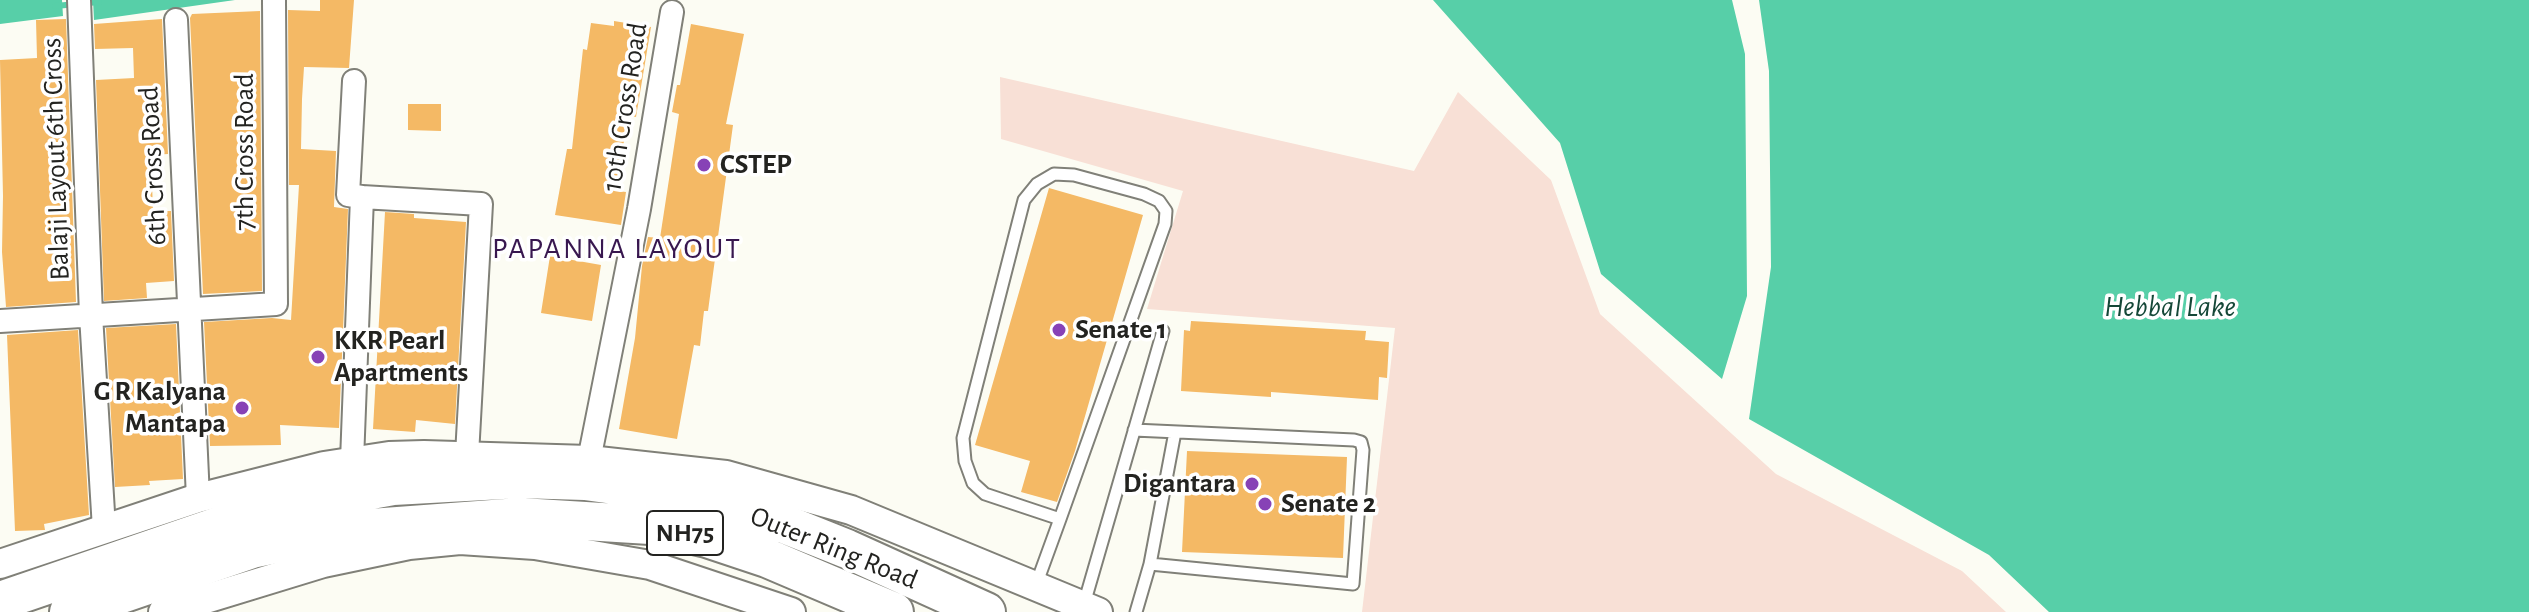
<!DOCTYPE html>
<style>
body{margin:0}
canvas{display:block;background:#fcfcf3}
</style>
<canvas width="2529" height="612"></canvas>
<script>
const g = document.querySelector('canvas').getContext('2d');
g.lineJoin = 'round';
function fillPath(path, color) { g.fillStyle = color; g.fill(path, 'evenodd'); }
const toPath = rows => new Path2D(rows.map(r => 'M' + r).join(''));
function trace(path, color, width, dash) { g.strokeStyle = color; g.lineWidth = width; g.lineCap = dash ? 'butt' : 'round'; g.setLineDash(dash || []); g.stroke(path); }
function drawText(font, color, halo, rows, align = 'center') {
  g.font = font + ' "Alegreya Sans",sans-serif'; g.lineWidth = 7; g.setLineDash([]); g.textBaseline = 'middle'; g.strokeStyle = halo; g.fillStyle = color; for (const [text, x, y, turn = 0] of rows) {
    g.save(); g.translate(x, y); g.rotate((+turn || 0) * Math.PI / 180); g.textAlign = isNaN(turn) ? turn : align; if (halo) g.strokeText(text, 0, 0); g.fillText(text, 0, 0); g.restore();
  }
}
fillPath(toPath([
 [1000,77,1414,171,1458,92,1551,180,1600,314,1776,474,1962,571,2006,612,1362,612,1395,328,1147,309,1183,191,1001,139]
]), '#f8e0d6');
fillPath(toPath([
 [0,0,62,0,63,16,0,24],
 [93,0,235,0,94,20],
 [1433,0,1732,0,1745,54,1747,296,1722,379,1601,274,1560,143],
 [1759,0,2529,0,2529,612,2049,612,1989,555,1749,419,1771,267,1769,71]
]), '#57cfa8');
trace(toPath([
 [55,6,99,2]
]), '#57cfa8', 6);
fillPath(toPath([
 [320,0,354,0,349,68,304,67,302,99,301,149,336,151,334,207,348,209,339,428,280,425,281,445,210,446,204,322,272,318,291,320,299,185,289,185,288,10,320,11],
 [260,11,262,291,203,294,190,18,192,14],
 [66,19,76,302,6,307,2,252,3,196,0,60,37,58,36,20],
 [162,19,168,154,151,155,153,211,171,211,174,281,146,283,147,298,104,301,96,80,134,78,133,48,95,49,94,24],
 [614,21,651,27,636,117,627,115,618,191,626,192,621,225,555,215,567,149,572,149,583,49,587,50,591,23,614,26],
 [691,24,744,34,726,124,733,125,708,311,704,311,700,346,694,345,677,439,619,429,635,338,642,266,648,237,660,238,679,114,672,112,677,85,680,85],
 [408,104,441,104,441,131,408,130],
 [1049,188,1143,215,1075,451,1057,502,1021,492,1030,461,975,445],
 [385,212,414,214,414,218,466,222,455,424,416,420,415,432,373,429],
 [550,256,601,265,592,321,541,313],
 [1191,321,1366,331,1365,340,1389,342,1387,378,1379,377,1378,400,1271,392,1271,397,1181,391,1184,330,1190,331],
 [176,324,183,479,149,481,150,485,115,487,106,328],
 [78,330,89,515,44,524,45,530,15,531,7,335],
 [1187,451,1347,457,1343,558,1182,552]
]), '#f4b965');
const service = toPath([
 [1134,430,1354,440,1361,442,1363,450,1353,584,1150,564,1136,612],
 [1150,564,1175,432],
 [1036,585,1060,519,1165,224,1166,211,1159,201,1144,194,1074,175,1054,174,1037,184,1024,200,963,438,965,461,973,483,985,494,1060,519],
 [1084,604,1163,331]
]);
const minor = toPath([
 [79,0,91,315,104,529],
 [176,20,198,498],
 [354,81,348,195,362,197],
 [0,321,276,304,274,1],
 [352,461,362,197,481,204,467,455],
 [586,475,639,209,672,12]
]);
const tertiary = toPath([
 [0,564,198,498,324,466,389,456,424,455,589,460,726,475,851,510,1098,612],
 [163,612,323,563,409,545,460,540,535,545,650,565,791,612]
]);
const trunk = toPath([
 [0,601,242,518,310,501,393,486,520,479,585,481,650,490,721,504,787,525,847,549,986,612],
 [69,612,252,549,344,530,520,517,650,525,707,538,767,558,894,612]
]);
trace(service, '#808078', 15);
trace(minor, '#808078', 26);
trace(tertiary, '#808078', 32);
trace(trunk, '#808078', 42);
trace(service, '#fff', 11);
trace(minor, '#fff', 22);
trace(tertiary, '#fff', 28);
trace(trunk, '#fff', 38);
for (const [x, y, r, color] of [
 [704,165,8,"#8742b6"],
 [1059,330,8,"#8742b6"],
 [318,357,8,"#8742b6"],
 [242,408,8,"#8742b6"],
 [1252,484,8,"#8742b6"],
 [1265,504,8,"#8742b6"]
]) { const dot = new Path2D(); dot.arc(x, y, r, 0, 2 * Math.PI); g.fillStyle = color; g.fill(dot); trace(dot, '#fff', 3); }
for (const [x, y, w] of [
 [685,533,76]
]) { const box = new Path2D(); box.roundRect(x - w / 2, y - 22, w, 44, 6); g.fillStyle = '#fff'; g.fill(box); trace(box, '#232320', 2); }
drawText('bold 26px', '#232320', null, [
 ["NH75",685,533]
]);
drawText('28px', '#232320', '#fff', [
 ["10th Cross Road",625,107,-81],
 ["7th Cross Road",245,152,-90],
 ["Balaji Layout 6th Cross",56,159,-92],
 ["6th Cross Road",153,166,-93],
 ["Outer Ring Road",834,548,22]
]);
drawText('bold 28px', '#232320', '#fff', [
 ["CSTEP",720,165],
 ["Senate 1",1075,330],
 ["KKR Pearl",334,341],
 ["Apartments",334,373],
 ["G R Kalyana",226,392,"right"],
 ["Mantapa",226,424,"right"],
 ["Digantara",1236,484,"right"],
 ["Senate 2",1281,504]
], 'left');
g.letterSpacing = '2px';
drawText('30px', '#38174f', '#fff', [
 ["PAPANNA LAYOUT",617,249]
]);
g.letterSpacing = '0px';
drawText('italic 30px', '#154838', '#fff', [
 ["Hebbal Lake",2170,307]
]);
</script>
